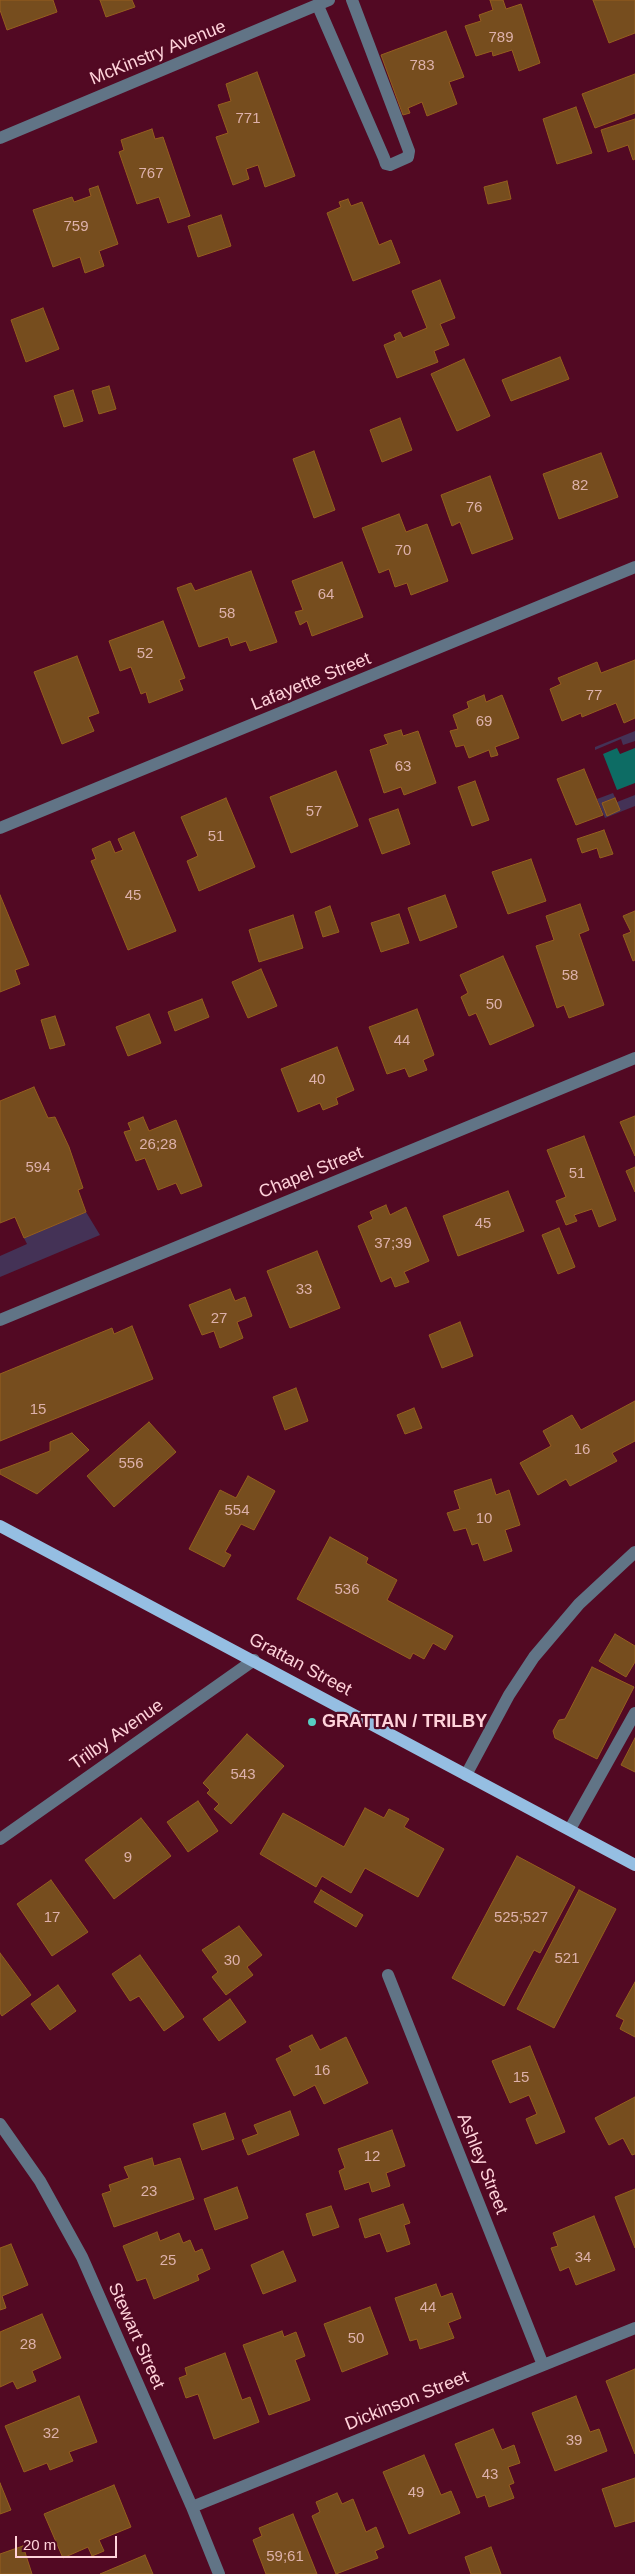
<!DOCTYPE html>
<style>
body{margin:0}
#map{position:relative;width:635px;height:2574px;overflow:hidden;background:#520923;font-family:Arial,sans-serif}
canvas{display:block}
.scale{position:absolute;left:15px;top:2536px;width:102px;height:22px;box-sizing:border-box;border:2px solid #ffd2da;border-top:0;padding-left:6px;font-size:15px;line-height:18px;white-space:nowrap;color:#ffd2da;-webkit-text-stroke:4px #520923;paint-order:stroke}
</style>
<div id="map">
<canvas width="635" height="2574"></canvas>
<div class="scale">20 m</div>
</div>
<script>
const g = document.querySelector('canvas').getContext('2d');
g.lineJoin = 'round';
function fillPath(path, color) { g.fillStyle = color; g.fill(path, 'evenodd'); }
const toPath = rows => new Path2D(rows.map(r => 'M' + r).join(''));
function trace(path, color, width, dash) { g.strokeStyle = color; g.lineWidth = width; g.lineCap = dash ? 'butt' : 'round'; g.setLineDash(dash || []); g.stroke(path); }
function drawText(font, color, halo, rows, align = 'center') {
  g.font = font + ' Arial,sans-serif'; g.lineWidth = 4.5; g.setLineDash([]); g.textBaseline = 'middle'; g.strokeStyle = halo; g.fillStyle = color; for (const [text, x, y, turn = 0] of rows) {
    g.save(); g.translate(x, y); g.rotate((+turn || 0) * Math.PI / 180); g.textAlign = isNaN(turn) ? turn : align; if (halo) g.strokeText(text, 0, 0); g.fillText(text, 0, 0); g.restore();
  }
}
fillPath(toPath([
 [635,731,635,741,623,745,621,739,595,750,595,747],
 [613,793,617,802,635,795,635,806,605,818,597,799],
 [86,1212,100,1235,0,1277,0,1256,27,1244,24,1238]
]), '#443256');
fillPath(toPath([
 [617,748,620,754,635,748,635,783,617,790,603,754]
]), '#0d6c64');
const building = toPath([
 [0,0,53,0,57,12,7,30,0,10,0,0],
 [100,0,132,0,135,7,106,17,100,0],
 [490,0,503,0,506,9,521,4,540,63,519,71,512,50,493,56,492,51,476,56,465,26,481,21,479,15,493,10,490,0],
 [593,0,635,0,635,33,609,43,593,0],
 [446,31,464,77,449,82,457,104,427,116,422,102,408,108,410,113,403,115,381,55,446,31],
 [257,72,295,176,265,187,258,165,246,169,249,179,233,185,216,137,228,133,218,105,231,101,226,84,257,72],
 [635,74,635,113,595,128,582,94,635,74],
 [576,107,592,153,557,164,543,119,576,107],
 [635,119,635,159,633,160,628,145,608,152,601,130,635,119],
 [152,129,155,139,163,137,190,216,168,223,159,197,137,204,119,152,124,150,121,140,152,129],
 [507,181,511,199,488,204,484,187,507,181],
 [98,186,118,244,99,251,104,266,85,273,80,257,53,267,33,210,72,197,74,202,91,196,89,189,98,186],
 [348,199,351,206,362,202,379,245,391,240,400,263,353,281,327,213,341,207,339,202,348,199],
 [221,215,231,246,198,257,188,226,221,215],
 [440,280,455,318,440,324,449,345,434,351,438,362,397,378,384,345,396,340,394,335,400,332,403,338,427,328,412,291,440,280],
 [43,308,59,349,26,362,11,320,43,308],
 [560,357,569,379,511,401,502,380,560,357],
 [464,359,490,416,457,431,431,374,464,359],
 [109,386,116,409,99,414,92,391,109,386],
 [73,390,83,421,64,427,54,396,73,390],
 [400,418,412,450,382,462,370,430,400,418],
 [314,451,335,510,314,518,293,459,314,451],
 [601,453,618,497,559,519,543,474,601,453],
 [490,476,513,539,472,554,460,522,452,526,441,495,490,476],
 [399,514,406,532,427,524,448,581,411,595,407,583,395,587,389,569,379,573,362,528,399,514],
 [342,562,363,617,312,636,307,621,300,625,295,612,303,610,292,581,342,562],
 [251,571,277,642,250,651,246,641,231,646,228,637,199,647,177,588,191,583,195,591,251,571],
 [163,621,185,678,179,680,183,690,149,703,146,692,141,694,131,667,120,671,109,641,163,621],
 [77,656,99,713,88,717,94,731,62,744,34,672,77,656],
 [635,660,635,718,624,723,616,703,582,717,581,713,562,721,550,689,561,684,558,678,597,662,601,673,635,660],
 [484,695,486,702,502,695,519,738,495,747,498,755,491,757,489,750,469,758,464,745,456,747,450,731,458,729,453,715,469,708,467,702,484,695],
 [401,730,403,736,418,731,436,783,404,795,401,787,384,793,370,750,388,744,384,735,401,730],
 [584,769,603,815,576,825,557,779,584,769],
 [336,771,358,826,291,853,270,797,336,771],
 [475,781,489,820,472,826,458,787,475,781],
 [226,798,255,867,199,891,187,861,198,856,181,817,226,798],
 [615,798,620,810,607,816,602,803,615,798],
 [398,809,410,844,382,854,369,819,398,809],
 [604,830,613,854,600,858,597,848,582,853,577,839,604,830],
 [134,832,176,931,128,950,91,861,96,859,92,849,110,841,115,853,123,850,118,839,134,832],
 [531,859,546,901,508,914,492,872,531,859],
 [0,895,29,965,15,970,20,984,0,992,0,895],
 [445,895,457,927,420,941,408,908,445,895],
 [580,904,589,930,579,934,604,1005,569,1018,564,1005,557,1008,536,946,554,940,546,916,580,904],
 [330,906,339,932,323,937,315,912,330,906],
 [635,911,635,960,633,961,623,935,631,932,623,916,635,911],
 [399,914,409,943,381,952,371,923,399,914],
 [293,915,303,948,259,962,249,930,293,915],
 [503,956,534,1026,490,1045,476,1013,469,1016,461,997,468,993,460,975,503,956],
 [261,969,277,1006,248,1018,232,982,261,969],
 [202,999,209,1017,175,1031,168,1012,202,999],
 [417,1009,434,1055,423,1060,427,1070,409,1077,405,1068,387,1074,369,1027,417,1009],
 [149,1014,161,1043,128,1056,116,1027,149,1014],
 [55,1016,65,1045,50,1049,41,1020,55,1016],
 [337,1047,354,1090,336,1098,338,1104,323,1110,320,1103,298,1112,281,1069,337,1047],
 [34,1087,48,1118,55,1117,69,1147,83,1188,78,1190,86,1212,24,1238,15,1217,0,1223,0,1101,34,1087],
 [635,1116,635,1156,620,1122,635,1116],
 [143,1117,149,1131,176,1120,202,1186,181,1194,176,1183,158,1190,145,1158,136,1161,124,1132,131,1130,128,1123,143,1117],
 [584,1136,616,1220,599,1227,592,1209,574,1215,577,1221,566,1225,556,1201,566,1197,547,1150,584,1136],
 [635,1167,635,1192,626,1171,635,1167],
 [508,1191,524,1231,458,1256,443,1216,508,1191],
 [386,1205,390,1215,406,1207,429,1261,404,1272,409,1282,395,1287,391,1277,381,1282,358,1226,373,1219,370,1212,386,1205],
 [559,1228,575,1267,558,1274,542,1235,559,1228],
 [317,1251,340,1308,290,1328,267,1271,317,1251],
 [230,1289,235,1301,245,1297,252,1316,237,1322,243,1338,220,1348,214,1331,202,1335,189,1305,230,1289],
 [460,1322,473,1356,442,1368,429,1335,460,1322],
 [132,1326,153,1379,0,1441,0,1374,112,1328,114,1334,132,1326],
 [296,1388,308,1421,285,1430,273,1397,296,1388],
 [635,1401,635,1441,612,1453,617,1461,570,1486,566,1479,538,1495,520,1463,551,1446,543,1431,572,1415,581,1430,635,1401],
 [414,1408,422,1428,405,1434,397,1415,414,1408],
 [149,1422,176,1452,114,1507,87,1476,149,1422],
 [72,1433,89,1450,37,1494,0,1474,0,1470,50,1451,50,1442,72,1433],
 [248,1476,275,1491,254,1530,241,1524,225,1552,231,1555,224,1567,189,1549,220,1490,236,1498,248,1476],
 [491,1479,496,1495,509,1490,520,1525,505,1530,512,1551,484,1561,478,1543,472,1545,466,1528,454,1531,447,1513,460,1509,454,1491,491,1479],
 [330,1537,368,1558,366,1563,397,1580,387,1600,453,1636,445,1650,433,1643,424,1659,413,1653,410,1659,297,1599,330,1537],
 [615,1634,635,1646,635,1662,626,1677,599,1661,615,1634],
 [592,1667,634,1687,597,1759,555,1738,553,1731,559,1720,565,1719,592,1667],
 [247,1734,284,1766,231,1824,214,1809,219,1804,207,1793,210,1790,203,1783,247,1734],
 [635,1738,635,1772,621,1765,635,1738],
 [198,1801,218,1831,188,1852,167,1822,198,1801],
 [365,1808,384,1818,389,1809,409,1819,404,1827,444,1849,418,1897,365,1868,351,1893,322,1876,316,1887,260,1854,283,1813,344,1847,365,1808],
 [141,1818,171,1856,114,1899,85,1860,141,1818],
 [517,1856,575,1887,540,1953,534,1950,504,2006,452,1978,517,1856],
 [51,1880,88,1932,52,1956,17,1904,51,1880],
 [321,1890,363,1915,356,1927,314,1902,321,1890],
 [579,1890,616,1909,554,2028,517,2009,579,1890],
 [239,1926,262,1955,247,1967,253,1975,226,1995,212,1977,218,1972,202,1950,239,1926],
 [0,1953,31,1995,2,2016,0,2013,0,1953],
 [140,1955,184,2017,164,2031,139,1996,130,2001,112,1974,140,1955],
 [635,1982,635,2037,620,2029,624,2020,616,2016,635,1982],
 [58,1985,76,2011,50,2030,31,2004,58,1985],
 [230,1999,246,2022,219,2041,203,2019,230,1999],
 [312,2035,320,2050,346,2037,368,2083,324,2104,315,2085,294,2096,276,2059,292,2051,289,2046,312,2035],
 [530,2046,565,2132,536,2144,526,2119,537,2114,529,2095,510,2103,492,2061,530,2046],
 [635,2097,635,2154,632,2155,623,2138,609,2145,595,2118,635,2097],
 [290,2111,299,2135,248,2155,242,2140,258,2134,254,2125,290,2111],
 [225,2113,234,2139,202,2150,193,2124,225,2113],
 [392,2130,405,2166,386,2173,390,2186,372,2192,369,2182,345,2190,339,2171,345,2168,338,2149,392,2130],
 [152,2158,154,2166,180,2158,194,2199,114,2227,102,2194,111,2191,109,2185,129,2178,124,2167,152,2158],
 [237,2187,248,2218,215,2230,204,2199,237,2187],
 [635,2189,635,2248,615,2197,635,2189],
 [403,2204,410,2223,404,2225,410,2244,387,2252,380,2233,365,2238,359,2219,403,2204],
 [331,2206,339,2227,313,2236,306,2214,331,2206],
 [594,2216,615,2270,576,2285,569,2267,560,2271,551,2248,558,2246,553,2233,594,2216],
 [157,2232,160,2241,179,2233,183,2243,190,2240,195,2252,202,2249,210,2269,197,2275,199,2280,154,2299,146,2278,137,2281,123,2246,157,2232],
 [11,2244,28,2285,2,2296,6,2308,0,2310,0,2248,11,2244],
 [283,2251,296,2281,263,2294,251,2265,283,2251],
 [436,2284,441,2297,452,2293,461,2318,448,2323,454,2338,420,2349,417,2339,410,2341,395,2298,436,2284],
 [370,2307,388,2354,342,2372,324,2324,370,2307],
 [42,2314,61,2358,32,2371,36,2381,17,2389,13,2381,0,2387,0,2332,42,2314],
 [282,2331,284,2337,296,2332,305,2356,295,2360,310,2400,269,2415,243,2345,282,2331],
 [225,2353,242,2400,250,2397,259,2422,214,2439,198,2394,186,2398,179,2378,187,2375,185,2368,225,2353],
 [635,2369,635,2454,606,2381,635,2369],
 [79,2396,97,2442,69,2452,73,2461,50,2470,47,2463,24,2472,5,2426,79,2396],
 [576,2396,590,2432,599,2429,607,2451,555,2471,532,2413,576,2396],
 [493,2429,502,2450,514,2445,520,2463,508,2467,514,2483,509,2485,514,2498,489,2507,485,2495,477,2498,455,2444,493,2429],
 [424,2455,441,2495,451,2491,460,2513,409,2534,383,2472,424,2455],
 [635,2478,635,2521,615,2527,602,2489,635,2478],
 [0,2483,11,2510,0,2514,0,2483],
 [114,2485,131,2527,99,2540,104,2551,92,2556,88,2547,63,2558,44,2514,114,2485],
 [337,2493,342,2504,353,2499,366,2532,376,2527,384,2547,375,2551,378,2558,336,2574,312,2516,320,2512,316,2502,337,2493],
 [293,2514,317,2574,266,2574,253,2540,262,2536,259,2528,293,2514],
 [23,2546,32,2574,0,2574,0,2554,23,2546],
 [491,2547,501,2574,471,2574,465,2557,491,2547],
 [145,2555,153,2574,100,2574,145,2555]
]);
fillPath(building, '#764d1e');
trace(building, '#955f1f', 1);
trace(toPath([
 [318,6,384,158,386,164,390,165,408,157,409,151,352,0],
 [0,138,329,0],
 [0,828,635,567],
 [0,1320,635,1058],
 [466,1775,509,1695,534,1657,579,1604,635,1552],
 [570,1829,635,1713],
 [0,1839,254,1660],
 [388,1975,543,2365],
 [0,2124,40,2181,82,2257,192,2507,219,2574],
 [192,2507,635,2328]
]), '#617486', 12);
trace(toPath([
 [0,1526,635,1865]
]), '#95bee2', 12);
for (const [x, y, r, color] of [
 [312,1722,5,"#57cec2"]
]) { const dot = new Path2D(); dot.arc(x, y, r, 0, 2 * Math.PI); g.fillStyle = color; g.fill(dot); trace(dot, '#520923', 2); }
drawText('15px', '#ddb1ab', null, [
 ["789",501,38],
 ["783",422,66],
 ["771",248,119],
 ["767",151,174],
 ["759",76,227],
 ["82",580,486],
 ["76",474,508],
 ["70",403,551],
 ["64",326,595],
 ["58",227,614],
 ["52",145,654],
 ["77",594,696],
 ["69",484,722],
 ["63",403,767],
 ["57",314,812],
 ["51",216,837],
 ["45",133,896],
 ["58",570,976],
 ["50",494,1005],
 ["44",402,1041],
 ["40",317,1080],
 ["26;28",158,1145],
 ["594",38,1168],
 ["51",577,1174],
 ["45",483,1224],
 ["37;39",393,1244],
 ["33",304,1290],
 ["27",219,1319],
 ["15",38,1410],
 ["16",582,1450],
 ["556",131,1464],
 ["554",237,1511],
 ["10",484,1519],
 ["536",347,1590],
 ["543",243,1775],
 ["9",128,1858],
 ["17",52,1918],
 ["525;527",521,1918],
 ["521",567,1959],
 ["30",232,1961],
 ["16",322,2071],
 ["15",521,2078],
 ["12",372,2157],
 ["23",149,2192],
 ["34",583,2258],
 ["25",168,2261],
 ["44",428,2308],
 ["50",356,2339],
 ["28",28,2345],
 ["32",51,2434],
 ["39",574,2441],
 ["43",490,2475],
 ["49",416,2493],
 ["59;61",285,2557]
]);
drawText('18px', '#ffd2da', '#520923', [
 ["McKinstry Avenue",158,53,-22],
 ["Lafayette Street",311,682,-22],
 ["Chapel Street",311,1173,-22],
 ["Grattan Street",300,1665,28],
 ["Trilby Avenue",117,1735,-35],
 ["Ashley Street",482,2164,68],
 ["Stewart Street",136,2336,66],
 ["Dickinson Street",407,2401,-22]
]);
drawText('bold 18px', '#ffd2da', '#520923', [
 ["GRATTAN / TRILBY",322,1722]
], 'left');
</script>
